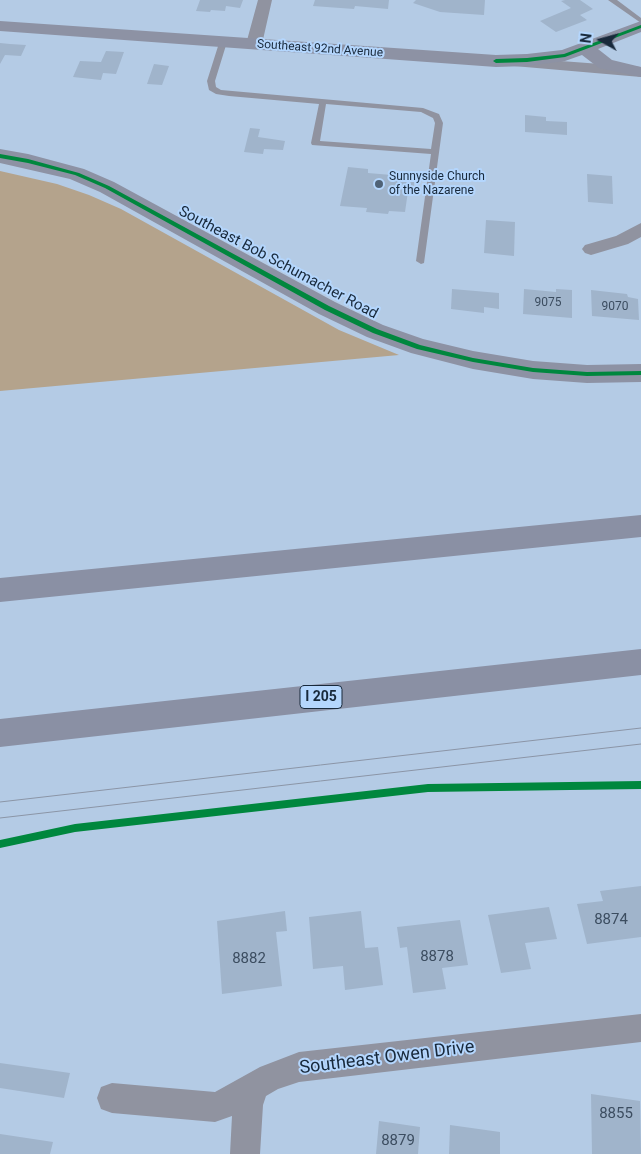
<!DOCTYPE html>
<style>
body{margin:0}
#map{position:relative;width:641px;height:1154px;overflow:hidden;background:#b4cbe5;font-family:Roboto,sans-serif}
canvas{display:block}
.north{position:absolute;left:576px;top:15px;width:50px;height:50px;-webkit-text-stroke:4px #b4d6fd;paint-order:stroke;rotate:277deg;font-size:14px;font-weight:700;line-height:20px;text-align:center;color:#18293b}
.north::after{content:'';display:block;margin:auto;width:18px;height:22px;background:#18293b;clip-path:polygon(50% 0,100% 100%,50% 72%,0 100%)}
</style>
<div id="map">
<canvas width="641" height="1154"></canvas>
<div class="north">N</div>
</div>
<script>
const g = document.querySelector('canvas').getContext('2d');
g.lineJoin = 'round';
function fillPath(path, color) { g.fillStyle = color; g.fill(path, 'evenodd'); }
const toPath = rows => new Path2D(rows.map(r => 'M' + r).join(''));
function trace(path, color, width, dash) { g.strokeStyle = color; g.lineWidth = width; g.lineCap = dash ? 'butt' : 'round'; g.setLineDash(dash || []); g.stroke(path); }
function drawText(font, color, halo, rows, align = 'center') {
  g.font = font + ' Roboto,sans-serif'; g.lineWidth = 4; g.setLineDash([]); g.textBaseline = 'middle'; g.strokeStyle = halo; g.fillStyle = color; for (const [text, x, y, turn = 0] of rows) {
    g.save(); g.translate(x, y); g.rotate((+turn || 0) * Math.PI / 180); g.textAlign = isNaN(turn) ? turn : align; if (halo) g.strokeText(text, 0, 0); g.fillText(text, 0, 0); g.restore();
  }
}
fillPath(toPath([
 [0,171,57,184,89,195,121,209,339,330,399,355,0,391]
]), '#b4a38c');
fillPath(toPath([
 [200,0,243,0,240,8,226,6,225,11,211,10,210,12,196,11],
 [315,0,389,0,388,9,355,6,354,9,313,6],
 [416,0,485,0,484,15,440,12,413,3],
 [565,0,580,0,593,9,580,15,587,20,556,32,540,21,571,8,561,1],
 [0,43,10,44,26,45,21,56,5,55,0,64],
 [106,51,124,52,116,74,103,73,101,80,73,77,80,61,101,62],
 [154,64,169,66,162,85,147,84],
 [525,115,546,117,546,121,567,122,567,135,525,132],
 [250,128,260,129,258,137,285,141,283,150,264,149,263,154,244,152],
 [348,167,368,169,368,173,415,177,413,191,408,191,405,212,389,211,388,214,366,212,367,208,340,206],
 [587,174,612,176,613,204,588,202],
 [486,220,515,222,514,256,484,253],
 [452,289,499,293,499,309,484,307,484,313,451,309],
 [524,289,556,292,556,289,572,290,572,318,523,314],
 [591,290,627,294,628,297,638,299,639,320,592,316],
 [641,886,641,937,587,944,577,904,603,901,600,891],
 [549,907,557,939,525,943,531,969,501,973,488,915],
 [285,911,287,931,276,932,282,986,222,994,217,921],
 [361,911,365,948,378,947,383,985,345,990,343,966,313,969,309,917],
 [460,920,468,965,442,968,446,989,413,993,407,947,400,948,397,927],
 [0,1063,70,1073,64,1098,0,1088],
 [591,1094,640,1101,641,1154,592,1154],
 [379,1121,420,1127,418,1154,376,1154],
 [450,1125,500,1132,500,1154,449,1154],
 [0,1134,53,1142,50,1154,0,1154]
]), '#a0b4cb');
fillPath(toPath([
 [608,0,617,0,641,18,641,23,608,0],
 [220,40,227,42,215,81,216,87,221,90,423,108,439,114,443,123,424,263,421,264,416,261,431,154,312,145,311,143,319,104,229,96,216,94,209,90,207,81,220,40],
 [326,104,421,112,433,118,435,123,431,149,320,141,326,104]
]), '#9093a0');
fillPath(toPath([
 [258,0,272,0,262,44,259,47,254,49,249,47,246,44,258,0],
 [507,57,641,67,641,77,502,65,499,62,502,59,507,57],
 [641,223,641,237,628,244,591,255,585,253,582,249,585,245,616,236,641,223],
 [641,1014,641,1042,299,1082,278,1089,266,1096,263,1105,260,1154,230,1154,232,1116,215,1122,112,1113,101,1109,97,1098,101,1087,112,1083,215,1092,260,1067,299,1052,641,1014]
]), '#9093a0');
fillPath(toPath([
 [0,21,496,55,527,54,562,50,641,21,641,32,598,49,612,60,641,67,641,77,599,68,582,55,565,61,527,66,496,67,0,31,0,21],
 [0,149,28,154,84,169,114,182,335,302,383,325,423,339,473,351,533,361,587,365,641,364,641,382,587,383,533,379,473,369,411,353,367,337,319,314,100,192,70,179,0,163,0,149]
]), '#8d92a4');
fillPath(toPath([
 [641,515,641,537,0,602,0,578,641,515],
 [641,649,641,675,0,747,0,719,641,649]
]), '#8a90a4');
trace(toPath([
 [0,802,641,728],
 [0,818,641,744]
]), '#8b95a6', 1);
fillPath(toPath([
 [641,25,641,28,565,57,527,62,496,63,493,61,496,59,527,58,564,54,641,25],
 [0,154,28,159,79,173,109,186,329,306,377,329,420,345,473,358,533,368,587,372,641,371,641,375,587,376,533,372,473,362,417,349,373,333,325,310,105,188,75,175,28,163,0,158,0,154],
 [641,781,641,789,428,792,75,832,0,848,0,840,75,824,428,784,641,781]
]), '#00873e');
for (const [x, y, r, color] of [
 [379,184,5,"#4f6276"]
]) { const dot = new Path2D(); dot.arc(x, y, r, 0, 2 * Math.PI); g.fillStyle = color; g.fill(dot); trace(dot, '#b4d6fd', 2); }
drawText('12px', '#18293b', '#b4d6fd', [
 ["Southeast 92nd Avenue",320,49,4]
]);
drawText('12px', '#18293b', '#b4d6fd', [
 ["Sunnyside Church",389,177],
 ["of the Nazarene",389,191]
], 'left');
drawText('12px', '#3c4d60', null, [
 ["9075",548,303],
 ["9070",615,307]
]);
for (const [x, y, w] of [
 [321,697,42]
]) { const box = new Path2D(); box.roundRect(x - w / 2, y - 11.5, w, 23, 4); g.fillStyle = '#b4d6fd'; g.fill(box); trace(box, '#18293b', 1); }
drawText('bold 14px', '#18293b', null, [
 ["I 205",321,697]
]);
drawText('15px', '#18293b', '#b4d6fd', [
 ["Southeast Bob Schumacher Road",278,263,28]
]);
drawText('15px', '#3c4d60', null, [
 ["8874",611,920],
 ["8878",437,957],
 ["8882",249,959],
 ["8855",616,1114],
 ["8879",398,1141]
]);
drawText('18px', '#18293b', '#b4d6fd', [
 ["Southeast Owen Drive",387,1058,-7]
]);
</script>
